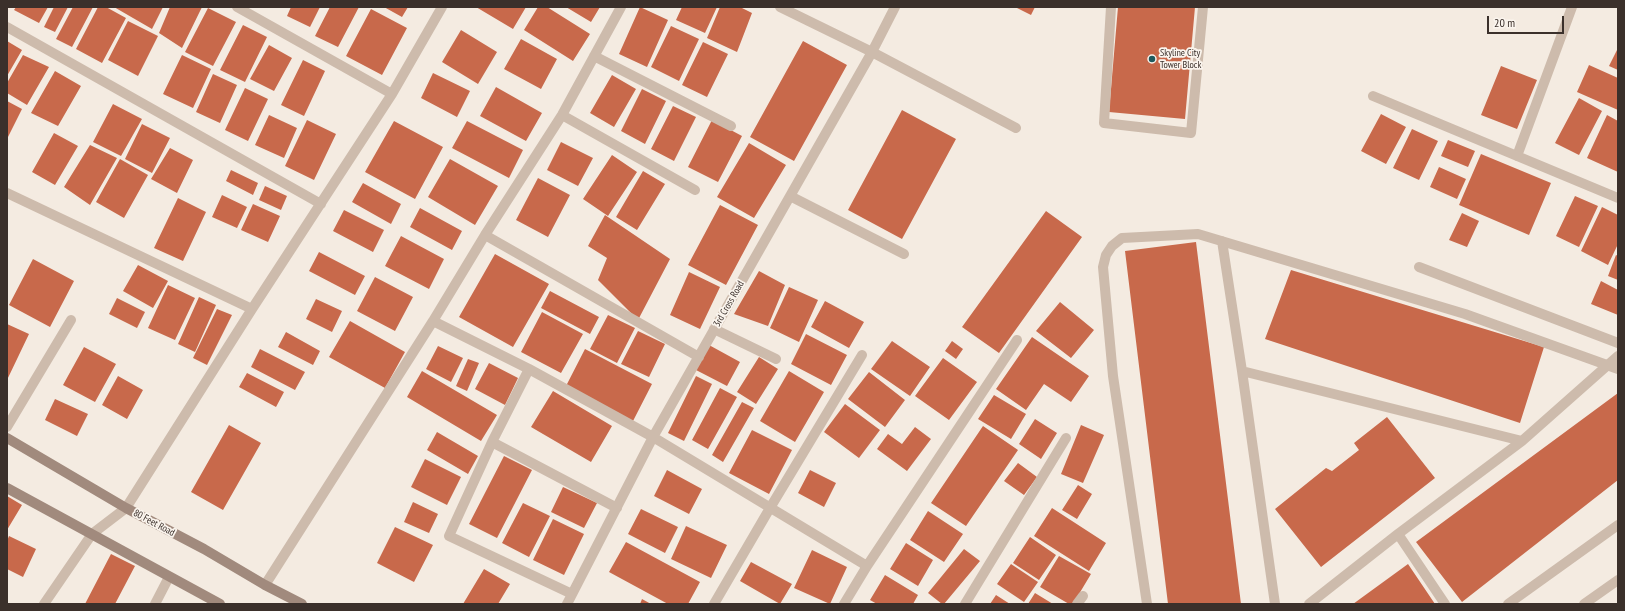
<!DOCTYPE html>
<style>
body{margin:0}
#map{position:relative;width:1625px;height:611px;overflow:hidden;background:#f4ebe1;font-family:"PT Sans Narrow",sans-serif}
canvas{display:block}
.frame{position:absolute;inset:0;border:8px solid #3b302b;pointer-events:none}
.scale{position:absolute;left:1487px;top:16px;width:77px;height:18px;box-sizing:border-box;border:2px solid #3b302b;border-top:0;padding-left:5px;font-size:12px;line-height:14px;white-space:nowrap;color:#3b302b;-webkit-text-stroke:3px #fbf5ee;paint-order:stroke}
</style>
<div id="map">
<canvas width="1625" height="611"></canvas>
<div class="frame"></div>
<div class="scale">20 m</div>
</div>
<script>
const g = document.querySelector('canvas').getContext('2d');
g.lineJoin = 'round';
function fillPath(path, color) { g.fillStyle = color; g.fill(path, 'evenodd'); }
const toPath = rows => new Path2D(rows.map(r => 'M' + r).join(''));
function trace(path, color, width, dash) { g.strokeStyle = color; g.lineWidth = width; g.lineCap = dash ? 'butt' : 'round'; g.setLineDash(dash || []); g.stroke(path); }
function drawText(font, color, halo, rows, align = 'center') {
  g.font = font + ' "PT Sans Narrow",sans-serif'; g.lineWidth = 3.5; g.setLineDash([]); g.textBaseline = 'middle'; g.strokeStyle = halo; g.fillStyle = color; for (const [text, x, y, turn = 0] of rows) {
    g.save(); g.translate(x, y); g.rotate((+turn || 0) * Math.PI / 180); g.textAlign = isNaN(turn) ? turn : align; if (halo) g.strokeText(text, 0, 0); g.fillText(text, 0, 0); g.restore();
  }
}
fillPath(toPath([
 [16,7,48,7,39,23,14,10],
 [54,7,68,7,55,32,44,27],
 [73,7,93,7,72,47,56,39],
 [98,7,106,7,126,18,102,63,76,49],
 [114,7,163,7,152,29],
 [170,7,202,7,182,48,159,33],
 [291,7,320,7,310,27,287,16],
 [330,7,359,7,338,47,315,36],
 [384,7,408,7,402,17],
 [476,7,526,7,513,29],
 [538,7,547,7,590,34,573,61,524,30],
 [566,7,600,7,591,22],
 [640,7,668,20,647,67,619,54],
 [682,7,717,7,705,33,676,20],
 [720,7,740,7,752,13,737,52,707,38],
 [1015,7,1035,7,1031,15],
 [1118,7,1195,7,1185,119,1109,112],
 [208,8,236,22,213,66,185,52],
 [371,9,407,28,382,75,346,56],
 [128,21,158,36,138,76,108,60],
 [243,25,267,37,245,82,220,70],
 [671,26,699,39,679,81,651,67],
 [461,30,497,52,478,84,442,62],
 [521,39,557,59,541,89,504,69],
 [7,41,22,50,7,76],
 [803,41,847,65,794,161,750,137],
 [703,42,728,54,707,97,682,85],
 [269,45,292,58,274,91,250,79],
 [1618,48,1618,70,1609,66],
 [23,55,49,67,27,105,7,93,7,83],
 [182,55,211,69,193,108,163,94],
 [303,60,325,71,304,116,281,105],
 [1589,65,1618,78,1618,110,1577,92],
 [1501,66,1537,80,1517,129,1481,115],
 [55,71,81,86,58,126,31,113],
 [433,73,470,91,457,117,421,98],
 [213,74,237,85,220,123,196,112],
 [612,75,636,89,614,127,590,113],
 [496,87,542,113,526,141,480,116],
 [245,88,268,99,248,141,225,130],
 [642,89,666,101,645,144,621,131],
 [1579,98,1602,111,1579,155,1555,143],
 [7,101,22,109,7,139],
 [113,104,142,119,121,156,93,142],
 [673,106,696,117,674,161,651,149],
 [902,110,956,139,902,239,848,210],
 [1381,114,1406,127,1386,164,1361,151],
 [269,115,297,128,284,158,255,145],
 [1607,115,1618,121,1618,172,1587,158],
 [307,120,336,134,314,180,285,166],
 [712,120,742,136,718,182,688,167],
 [394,121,443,147,415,199,365,172],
 [467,121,523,150,509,178,452,148],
 [142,124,170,138,152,173,125,159],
 [1412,129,1438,141,1419,180,1393,168],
 [54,133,78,146,55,185,32,172],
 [1448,140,1475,151,1468,167,1441,156],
 [561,142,593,158,578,186,547,170],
 [749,143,786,165,754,218,717,197],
 [90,145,117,158,90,205,64,187],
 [170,148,193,160,177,193,151,179],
 [1481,154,1551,183,1529,235,1459,205],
 [612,155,637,172,608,216,583,199],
 [120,159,148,175,124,218,96,202],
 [450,159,498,186,475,225,428,197],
 [1439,167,1466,179,1457,199,1430,187],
 [231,170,258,183,253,195,226,181],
 [643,171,665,184,637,230,616,217],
 [538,178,570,195,548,237,516,220],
 [363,183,401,204,391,224,352,202],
 [265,186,287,196,281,210,259,200],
 [222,195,247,207,237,228,212,217],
 [1575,196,1598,206,1579,247,1556,236],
 [178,198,206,212,183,261,154,248],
 [253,204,280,216,268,242,241,230],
 [720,205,758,225,726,285,688,265],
 [1602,207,1618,215,1618,244,1608,265,1581,251],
 [420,208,462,231,452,250,410,227],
 [344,210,384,230,373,252,333,231],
 [1046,211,1082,237,999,353,962,327],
 [1462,213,1479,221,1467,247,1449,240],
 [605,215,670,259,638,320,598,280,607,258,588,246],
 [401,236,444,259,429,289,385,266],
 [1196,242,1241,604,1168,604,1125,251],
 [319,252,365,276,355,295,309,271],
 [495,254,549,284,513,347,459,317],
 [1616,255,1618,256,1618,280,1608,276],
 [33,259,74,281,50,327,9,305],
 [138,265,168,281,153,308,123,291],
 [1291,270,1544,347,1520,423,1265,339],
 [759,271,785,285,768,326,734,314],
 [689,272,720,287,700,329,670,315],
 [375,277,413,297,395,331,357,311],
 [1601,281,1618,290,1618,315,1591,304],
 [168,285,195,298,175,340,148,328],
 [789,287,818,300,799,342,770,328],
 [550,291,599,317,590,334,541,308],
 [199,297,216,305,195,352,178,344],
 [117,298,145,312,137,328,109,314],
 [316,299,342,311,332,332,306,319],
 [825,301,864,322,849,348,811,327],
 [1060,302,1094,330,1071,358,1036,331],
 [217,309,232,315,207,365,193,358],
 [542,312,583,334,561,373,521,352],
 [608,315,635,328,617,363,590,349],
 [350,321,405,352,385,388,329,357],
 [7,324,29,334,7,380],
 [638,331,665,344,649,377,621,364],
 [286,332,320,351,313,365,278,347],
 [806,334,847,355,831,385,791,364],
 [1032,337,1089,376,1071,402,1044,384,1026,410,996,389],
 [892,341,930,367,910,396,871,369],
 [952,341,963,349,956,359,945,351],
 [709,345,740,362,727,386,696,370],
 [438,346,463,358,451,382,426,369],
 [84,347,116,364,95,402,63,385],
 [260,349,305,372,295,390,251,367],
 [585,349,652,384,633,421,566,386],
 [759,357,778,369,756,404,737,392],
 [943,358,977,382,949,420,915,396],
 [468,359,479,363,467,391,456,386],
 [489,363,518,378,505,405,475,389],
 [422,371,497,415,481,441,407,397],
 [789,371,824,392,795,442,760,421],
 [869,372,905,400,885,427,848,399],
 [247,373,284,392,276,407,239,387],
 [118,376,143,390,127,419,102,405],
 [696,376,712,384,684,441,668,433],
 [720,388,737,397,708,449,692,440],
 [553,391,612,426,591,462,531,427],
 [1618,393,1618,480,1462,602,1416,542],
 [994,395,1026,414,1011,439,978,419],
 [55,399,88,414,77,436,45,420],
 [742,402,754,408,723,462,712,455],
 [845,404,880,430,859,458,824,432],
 [1387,417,1435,478,1321,567,1275,509,1326,468,1332,471,1359,450,1354,443],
 [1035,419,1057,433,1041,459,1019,444],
 [229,425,261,443,223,510,191,492],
 [1081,425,1104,435,1083,483,1061,474],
 [983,426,1018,450,966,526,931,503],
 [915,427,931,439,907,471,877,449,888,434,902,444],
 [752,430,792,450,769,494,729,473],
 [437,432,478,456,468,474,427,450],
 [504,456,532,470,497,538,469,524],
 [425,459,461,477,447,505,411,487],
 [1018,463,1037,477,1024,495,1004,481],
 [667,470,702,489,689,514,654,496],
 [810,470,836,483,824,507,798,493],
 [1078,485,1092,494,1077,519,1062,510],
 [563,487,597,503,584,528,551,512],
 [7,496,22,505,7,530],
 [413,502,438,514,429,533,404,522],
 [523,503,550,516,529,557,502,543],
 [1052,508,1106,543,1089,571,1034,536],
 [641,509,678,527,665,553,628,534],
 [928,511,963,534,944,562,910,540],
 [553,519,584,534,564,575,533,560],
 [686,526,727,545,711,578,671,559],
 [395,527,433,545,414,582,377,563],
 [9,536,36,549,23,577,7,569,7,541],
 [1030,537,1056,555,1039,580,1013,563],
 [626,542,700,582,688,604,668,604,609,572],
 [906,543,933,560,918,586,890,569],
 [964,549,980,561,944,604,942,604,928,593],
 [812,550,847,567,830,604,794,588],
 [111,554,135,566,115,604,85,604],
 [1059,556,1091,574,1073,604,1069,604,1040,587],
 [751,562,792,584,780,604,740,581],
 [1011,564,1038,582,1024,602,997,584],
 [1408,564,1435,604,1353,604],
 [484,569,510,584,498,604,463,604],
 [885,575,918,595,913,604,877,604,870,600],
 [1035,593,1053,604,1028,604],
 [996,595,1010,604,990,604],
 [642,599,651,604,640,604]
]), '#c8694b');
trace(toPath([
 [237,7,392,94],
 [621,7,562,115,485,235,433,321,529,369,653,437,867,566,844,604],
 [780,7,872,52,1016,128],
 [1111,7,1104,123,1191,133,1203,7],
 [7,27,321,204],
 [594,56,731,126],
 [1373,96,1618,198],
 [562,115,695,190],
 [1517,156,1572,7],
 [7,193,252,309],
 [790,196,904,254],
 [485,235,699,357],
 [1222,241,1242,371],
 [1419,267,1618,343],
 [714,329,776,359],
 [529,369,492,442,449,536,572,594],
 [7,427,71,320],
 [1522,441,1618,356],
 [492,442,617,508],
 [1398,534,1445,604],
 [867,566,1017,340],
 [265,585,433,321],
 [44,604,92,534,126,508,252,309,392,94,442,7],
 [155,604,169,577],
 [567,604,653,437,872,52,895,7],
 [714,604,770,508,862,355],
 [965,604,1066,438],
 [1077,604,1083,596],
 [1147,604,1113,376,1103,267,1106,255,1112,246,1122,238,1198,234,1465,314,1618,369],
 [1275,604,1242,371,1522,441,1398,534,1309,604],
 [1508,604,1618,525]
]), '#cdbbac', 10);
trace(toPath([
 [1584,604,1618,580]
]), '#cdbbac', 10);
trace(toPath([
 [7,438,126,508,204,549,265,585,302,604],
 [7,488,220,604]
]), '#a18a7d', 10);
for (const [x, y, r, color] of [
 [1152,59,4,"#1f5a5e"]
]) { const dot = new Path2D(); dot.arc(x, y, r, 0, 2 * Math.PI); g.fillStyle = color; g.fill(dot); trace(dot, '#fbf5ee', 1.5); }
drawText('10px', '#3b302b', '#fbf5ee', [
 ["Skyline City",1160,53],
 ["Tower Block",1160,65]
], 'left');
drawText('10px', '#3b302b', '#fbf5ee', [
 ["3rd Cross Road",729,304,-60],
 ["80 Feet Road",154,523,28]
]);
</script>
